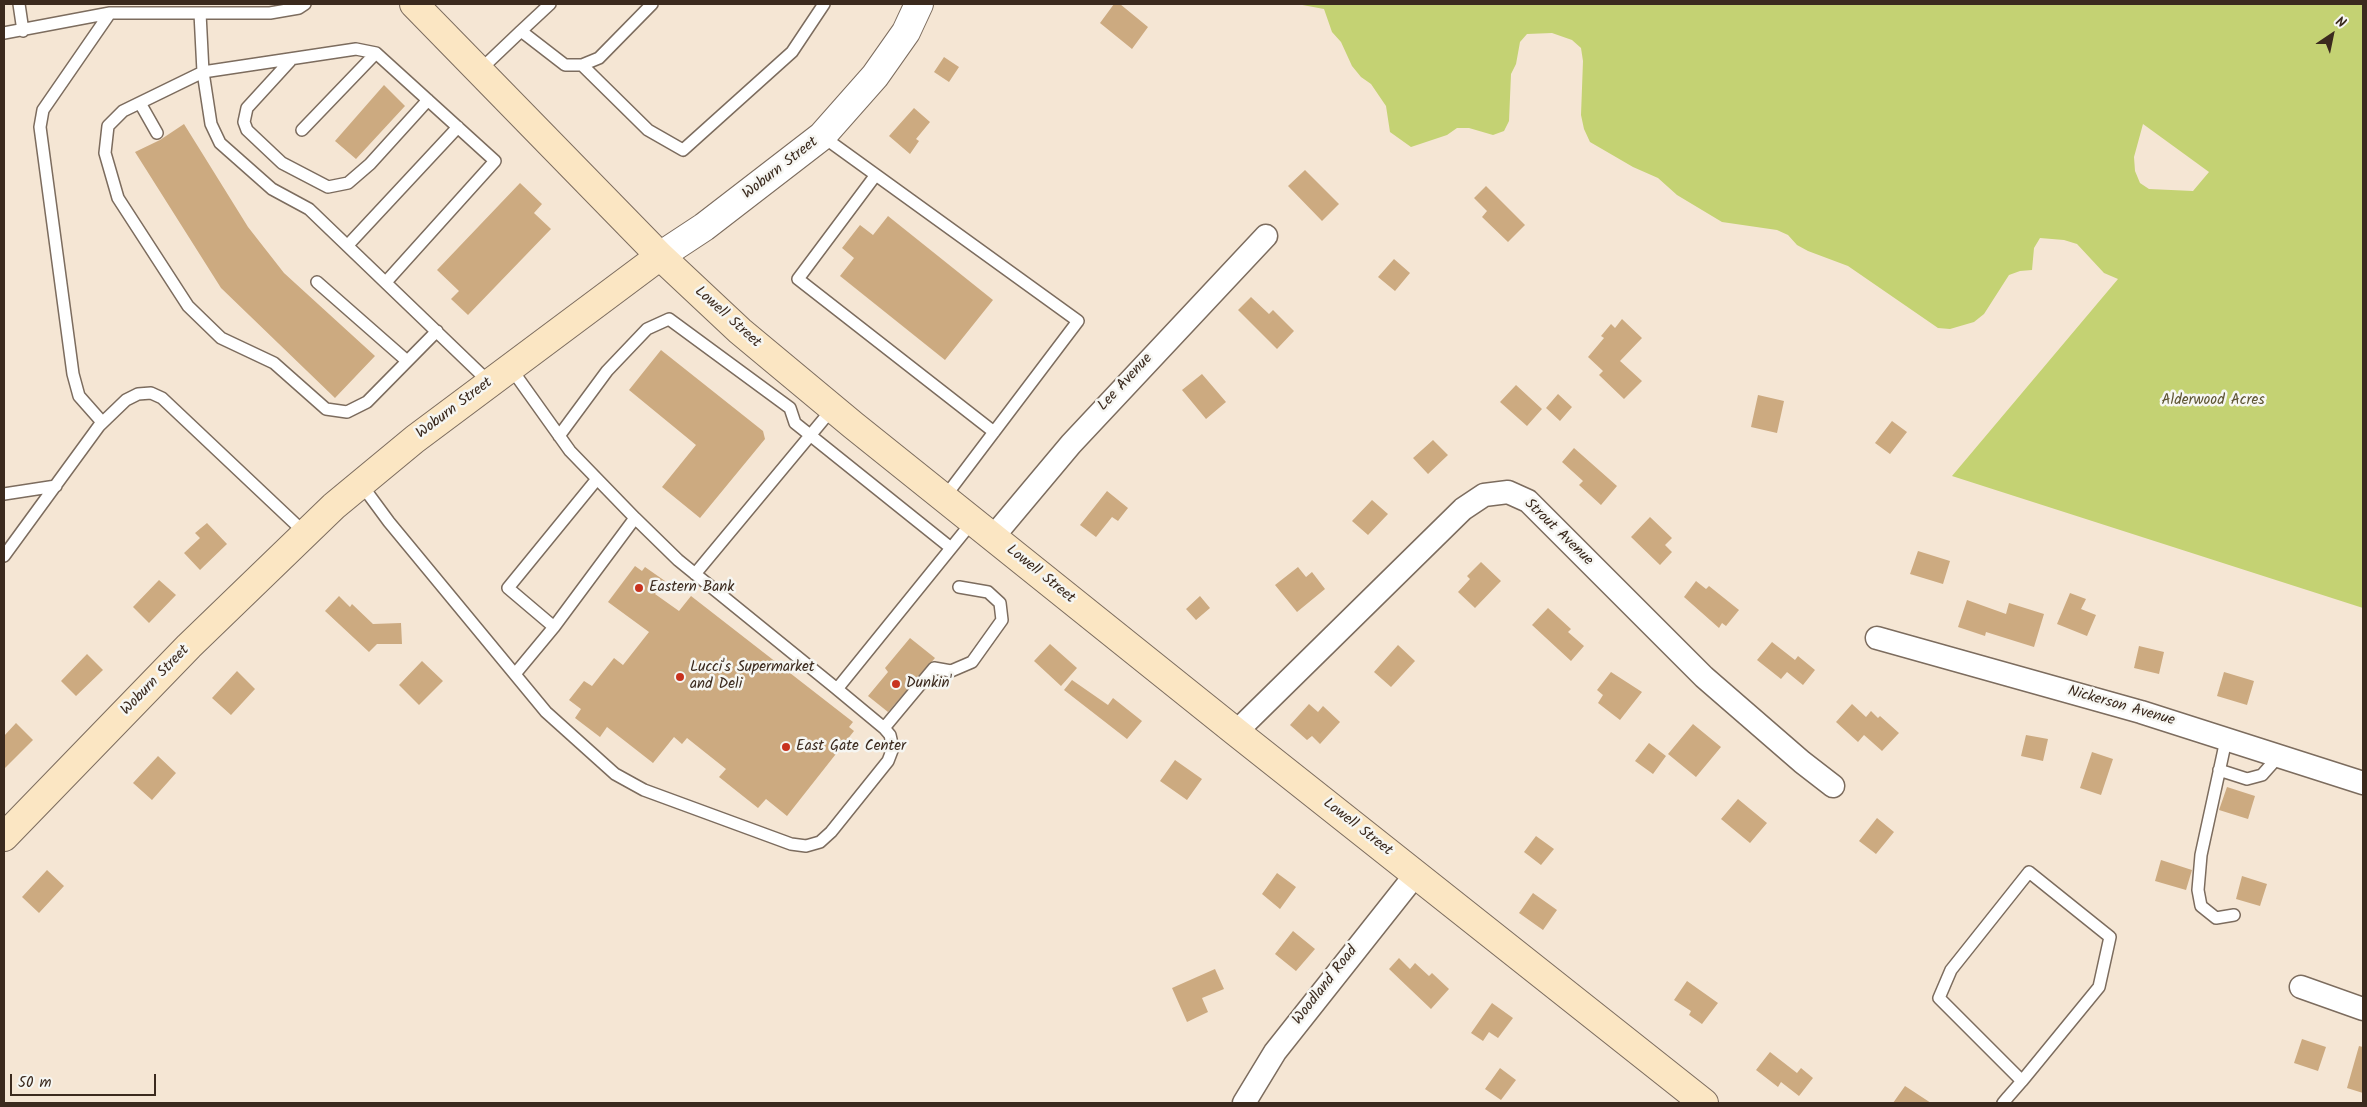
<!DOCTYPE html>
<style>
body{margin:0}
#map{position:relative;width:2367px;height:1107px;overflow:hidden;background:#f5e6d4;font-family:Kalam,sans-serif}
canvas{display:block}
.frame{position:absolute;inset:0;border:5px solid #3b2a1e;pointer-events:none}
.north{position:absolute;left:2307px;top:10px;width:50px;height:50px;-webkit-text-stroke:4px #f6f6f2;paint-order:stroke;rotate:34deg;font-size:14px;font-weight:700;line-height:20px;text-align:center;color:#3b2a1e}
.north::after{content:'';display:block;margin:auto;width:18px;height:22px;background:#3b2a1e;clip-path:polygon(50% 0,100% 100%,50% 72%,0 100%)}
.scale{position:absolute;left:10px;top:1074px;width:146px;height:22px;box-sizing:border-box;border:2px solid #3b2a1e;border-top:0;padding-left:6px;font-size:15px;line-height:18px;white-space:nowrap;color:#3b2a1e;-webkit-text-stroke:4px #f6f6f2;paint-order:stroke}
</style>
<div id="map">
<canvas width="2367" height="1107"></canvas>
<div class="frame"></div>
<div class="north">N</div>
<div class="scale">50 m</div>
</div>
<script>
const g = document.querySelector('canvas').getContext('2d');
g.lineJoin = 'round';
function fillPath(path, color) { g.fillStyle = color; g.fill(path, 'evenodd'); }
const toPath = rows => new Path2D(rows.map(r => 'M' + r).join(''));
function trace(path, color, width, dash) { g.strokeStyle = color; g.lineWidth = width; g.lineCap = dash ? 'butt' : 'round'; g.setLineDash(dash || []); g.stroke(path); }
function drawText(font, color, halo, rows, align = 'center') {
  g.font = font + ' Kalam,sans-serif'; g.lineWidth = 5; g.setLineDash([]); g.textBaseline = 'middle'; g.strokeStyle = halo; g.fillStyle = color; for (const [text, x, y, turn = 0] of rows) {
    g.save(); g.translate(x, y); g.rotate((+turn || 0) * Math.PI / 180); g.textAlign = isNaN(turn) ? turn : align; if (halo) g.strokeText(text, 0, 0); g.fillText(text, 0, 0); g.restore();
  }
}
fillPath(toPath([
 [1297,4,2363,4,2363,608,1952,476,2118,279,2104,273,2077,244,2064,240,2040,238,2034,248,2032,270,2020,271,2009,275,1984,314,1974,322,1950,329,1938,328,1848,266,1808,251,1797,245,1788,235,1777,230,1722,222,1677,195,1658,178,1633,167,1590,142,1584,129,1581,115,1583,61,1581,48,1572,40,1552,33,1527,34,1520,42,1516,64,1511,74,1509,121,1504,131,1493,135,1469,128,1457,128,1447,135,1411,147,1390,132,1386,106,1371,84,1361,77,1352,66,1341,42,1332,32,1324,9],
 [2143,124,2209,172,2193,191,2149,189,2140,183,2135,171,2134,157]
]), '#c4d273');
fillPath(toPath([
 [1114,4,1120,4,1148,27,1132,49,1100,23],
 [944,57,959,67,949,82,934,72],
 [384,85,405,106,356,159,335,141],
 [914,108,930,122,916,139,919,141,910,154,889,136],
 [184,124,248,227,284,273,375,356,335,398,221,288,135,152,160,140],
 [1305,170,1339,204,1322,221,1288,186],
 [520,183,542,204,534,213,551,229,468,315,451,299,459,291,437,270],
 [1486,186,1525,225,1508,242,1482,217,1487,211,1474,198],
 [888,216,993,300,945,360,840,276,854,258,842,248,860,225,873,235],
 [1394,259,1410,273,1395,291,1378,277],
 [1251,297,1269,314,1273,310,1294,331,1277,349,1238,310],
 [1622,319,1642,338,1620,361,1642,381,1624,399,1599,375,1603,371,1588,357,1604,338,1601,336,1611,324,1615,328],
 [661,350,763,431,765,439,700,518,662,487,696,445,629,390],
 [1202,374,1226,402,1206,419,1182,390],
 [1516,385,1542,409,1527,426,1500,402],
 [1558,394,1572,407,1560,421,1546,408],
 [1758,395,1784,401,1777,433,1751,427],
 [1892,421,1907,432,1890,454,1875,443],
 [1433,440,1448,455,1428,474,1413,458],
 [1574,448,1617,486,1601,505,1579,485,1583,481,1562,462],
 [1107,491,1128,508,1118,521,1112,517,1096,537,1080,525],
 [1372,500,1388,514,1368,535,1352,521],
 [1650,517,1672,538,1665,545,1672,552,1660,565,1631,537],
 [207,523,227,544,200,570,184,553,200,538,195,533],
 [1918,551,1950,561,1943,584,1910,574],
 [1481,562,1501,581,1475,608,1458,592,1470,579,1467,576],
 [635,566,642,571,645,567,665,581,655,594,679,611,691,596,853,722,849,727,854,731,787,816,766,799,758,808,719,777,726,769,687,738,682,744,674,737,653,763,607,727,600,737,575,718,581,709,569,700,584,681,592,686,614,658,623,665,649,632,608,602],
 [1298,567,1306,577,1312,572,1325,589,1297,612,1275,585],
 [159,580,176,595,149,623,133,607],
 [1696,581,1706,589,1709,586,1739,610,1726,626,1722,623,1719,628,1684,597],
 [2070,593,2086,599,2081,609,2096,615,2087,636,2057,624],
 [339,596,350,607,352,604,373,624,401,623,402,644,377,644,369,652,325,611],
 [1200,596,1210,608,1196,620,1186,609],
 [1967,600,2006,614,2009,603,2044,614,2034,647,1986,632,1985,636,1958,627],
 [1548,608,1571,629,1568,632,1584,646,1571,661,1532,625],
 [910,638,935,658,888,712,868,696,888,672,885,668],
 [1772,642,1795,660,1798,656,1815,670,1803,685,1787,672,1781,679,1757,660],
 [1050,644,1077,668,1061,686,1034,661],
 [1398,645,1415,661,1391,687,1374,672],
 [2139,646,2164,652,2159,674,2134,668],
 [87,654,103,670,76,696,61,681],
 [422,661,443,681,419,705,399,685],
 [237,671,255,689,231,715,212,698],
 [1611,672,1642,692,1620,720,1598,703,1603,695,1597,690],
 [2224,672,2254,681,2247,705,2217,696],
 [1072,680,1108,705,1113,698,1142,721,1127,739,1064,690],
 [1309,704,1318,712,1323,706,1340,722,1320,744,1312,736,1307,740,1290,725],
 [1852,704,1866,717,1871,711,1878,718,1880,716,1899,733,1882,751,1864,735,1858,742,1836,722],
 [16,723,33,740,4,769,4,736],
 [1693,724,1721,747,1696,777,1668,754],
 [2026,735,2048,739,2043,761,2021,756],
 [1649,743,1666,756,1653,774,1635,761],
 [2092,752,2113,759,2101,795,2080,788],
 [158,756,176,773,152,800,133,783],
 [1175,760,1202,779,1187,800,1160,781],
 [2227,787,2255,796,2248,819,2219,810],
 [1738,799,1767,823,1750,843,1721,819],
 [1877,818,1894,832,1876,854,1859,841],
 [1536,836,1554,849,1541,865,1524,852],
 [2161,860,2192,870,2186,890,2155,881],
 [47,870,64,886,39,913,22,897],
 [1277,873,1296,887,1280,909,1262,894],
 [2242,876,2267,884,2260,906,2236,899],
 [1533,893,1557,910,1543,930,1519,913],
 [1293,931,1315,949,1296,971,1275,954],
 [1399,958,1410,969,1415,963,1429,976,1432,973,1449,989,1431,1009,1389,969],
 [1215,969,1224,989,1202,998,1208,1012,1187,1022,1172,988],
 [1687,981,1718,1003,1702,1024,1689,1015,1691,1011,1674,1000],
 [1492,1003,1513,1018,1498,1038,1489,1032,1483,1041,1471,1033],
 [2302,1039,2326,1047,2318,1071,2294,1063],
 [2359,1046,2363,1047,2363,1093,2347,1088],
 [1770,1052,1797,1073,1801,1068,1813,1078,1799,1096,1781,1082,1778,1087,1756,1070],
 [1500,1068,1516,1080,1501,1100,1485,1089],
 [1905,1086,1931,1103,1893,1103]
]), '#ccaa80');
const service = toPath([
 [19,4,23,31],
 [550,4,521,31,565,65,582,65,599,58,652,4],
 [110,13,270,13,299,8,305,4],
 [200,13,203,72,211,124,220,143,272,189,309,209,489,382],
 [4,33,110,13,43,110,40,127,73,374,79,396,102,422],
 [290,61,247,108,244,122,247,130,282,163,328,187,348,183,370,164,428,100],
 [582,65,648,130,683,150,792,52,824,4],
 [479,71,521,31],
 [140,103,157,133],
 [302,130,376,53],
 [822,136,1078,321,944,498],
 [875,176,798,279,994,432],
 [348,245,458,127],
 [317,282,407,361],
 [386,282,495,161,376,53,356,49,203,72,123,111,108,126,105,153,118,198,188,306,221,338,274,363,326,409,347,412,367,402,437,331],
 [510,367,570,451,635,518,678,560,837,689,973,521],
 [559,436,607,371,647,329,669,319,790,408,795,423,951,548],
 [597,479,508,588,554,627,635,518],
 [361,484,389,522,546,712,615,774,644,790,791,844,806,846,820,842,831,832,888,761,893,748,890,735,884,728,837,689],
 [4,494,56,486],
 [4,556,99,426,126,400,138,394,151,393,162,398,305,533],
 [695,574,833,408],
 [515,674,554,627],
 [884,728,934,668,951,671,972,662,1002,620,1000,603,988,592,959,587],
 [2226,740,2201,855,2198,890,2201,906,2216,918,2234,915],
 [2219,770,2247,779,2262,775,2278,757],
 [2003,1103,2008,1097,2022,1081,2099,987,2110,937,2029,872,1951,970,1939,998,2022,1081]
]);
const minor = toPath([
 [993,537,1071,444,1266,236],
 [1877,638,2141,712,2363,783],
 [1236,732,1463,509,1484,495,1508,492,1528,501,1704,677,1802,762,1833,786],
 [2301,987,2363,1009],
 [1244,1103,1275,1052,1416,874]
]);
const tertiary = toPath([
 [660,256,704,227,822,136,875,76,906,32,919,4]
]);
const secondary = toPath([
 [414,4,660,256,740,331,853,425,1236,732,1704,1103],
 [4,837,189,646,334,506,415,439,660,256]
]);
trace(service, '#7c6c5e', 14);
trace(minor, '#7c6c5e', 25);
trace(tertiary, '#7c6c5e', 30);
trace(secondary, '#7c6c5e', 30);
trace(service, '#fff', 11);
trace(minor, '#fff', 22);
trace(tertiary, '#fff', 28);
trace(secondary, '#fbe6c3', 28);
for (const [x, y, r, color] of [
 [639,588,5,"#c8321e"],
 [680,677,5,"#c8321e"],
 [896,684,5,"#c8321e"],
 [786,747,5,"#c8321e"]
]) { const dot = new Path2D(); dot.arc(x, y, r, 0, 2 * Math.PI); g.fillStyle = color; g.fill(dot); trace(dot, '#f6f6f2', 2); }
drawText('15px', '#3b2a1e', '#f6f6f2', [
 ["Woburn Street",781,169,-38],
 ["Lowell Street",727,318,42],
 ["Lee Avenue",1126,383,-47],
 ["Woburn Street",455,409,-37],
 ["Strout Avenue",1558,533,44],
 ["Lowell Street",1040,575,39],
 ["Woburn Street",156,681,-46],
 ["Nickerson Avenue",2121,707,16],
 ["Lowell Street",1357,828,38],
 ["Woodland Road",1326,986,-52]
]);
drawText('15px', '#5d5433', '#f6f6f2', [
 ["Alderwood Acres",2213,401]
]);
drawText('15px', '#3b2a1e', '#f6f6f2', [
 ["Eastern Bank",649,588],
 ["Lucci's Supermarket",690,668],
 ["and Deli",690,685],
 ["Dunkin'",906,684],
 ["East Gate Center",796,747]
], 'left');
</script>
